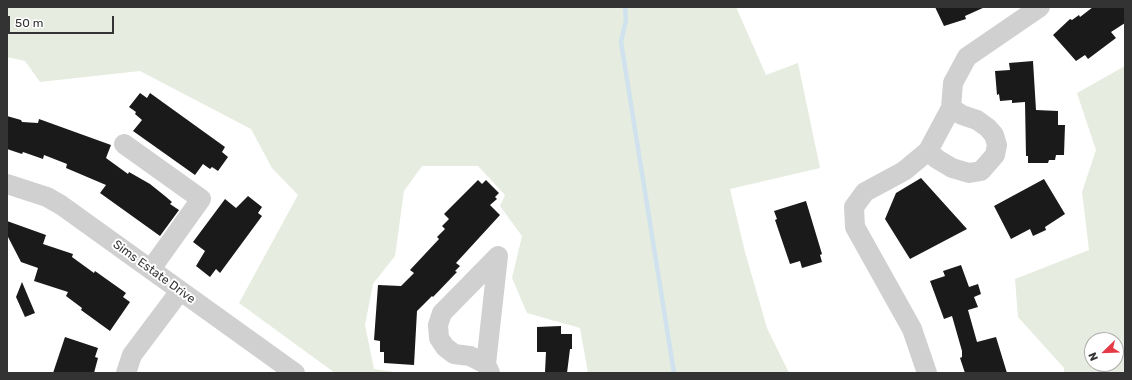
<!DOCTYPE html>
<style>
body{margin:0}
#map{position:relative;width:1132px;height:380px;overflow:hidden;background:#fff;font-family:Rubik,sans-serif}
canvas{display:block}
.frame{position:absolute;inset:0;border:8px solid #333;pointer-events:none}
.north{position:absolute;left:1084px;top:332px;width:40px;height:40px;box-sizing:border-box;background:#fff;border:1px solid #adadad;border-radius:50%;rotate:247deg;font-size:11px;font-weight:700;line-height:16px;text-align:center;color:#333}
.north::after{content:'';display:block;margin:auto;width:14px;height:18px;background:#e63946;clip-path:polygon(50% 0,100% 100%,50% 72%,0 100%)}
.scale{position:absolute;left:8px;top:16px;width:106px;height:18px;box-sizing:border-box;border:2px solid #333;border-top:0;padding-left:5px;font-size:12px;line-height:14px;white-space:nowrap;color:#333;-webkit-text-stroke:3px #fff;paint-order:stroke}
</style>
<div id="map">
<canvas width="1132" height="380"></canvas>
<div class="frame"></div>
<div class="north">N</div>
<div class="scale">50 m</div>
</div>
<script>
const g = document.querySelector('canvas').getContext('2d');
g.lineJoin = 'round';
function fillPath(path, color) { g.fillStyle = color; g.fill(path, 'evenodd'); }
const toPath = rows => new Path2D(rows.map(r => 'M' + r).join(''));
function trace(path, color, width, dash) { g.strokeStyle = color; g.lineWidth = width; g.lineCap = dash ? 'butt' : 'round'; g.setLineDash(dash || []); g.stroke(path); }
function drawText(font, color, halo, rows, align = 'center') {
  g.font = font + ' Rubik,sans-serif'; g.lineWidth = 4; g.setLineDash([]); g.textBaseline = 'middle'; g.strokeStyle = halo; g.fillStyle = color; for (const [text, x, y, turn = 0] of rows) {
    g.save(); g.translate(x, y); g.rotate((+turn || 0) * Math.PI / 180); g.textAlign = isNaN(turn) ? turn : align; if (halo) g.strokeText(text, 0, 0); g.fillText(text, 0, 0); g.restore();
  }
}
fillPath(toPath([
 [7,7,736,7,766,75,798,63,820,168,730,189,745,252,767,328,789,373,588,373,580,328,527,313,512,278,522,236,500,206,505,195,478,166,422,166,404,191,395,256,373,284,365,325,374,369,400,373,335,373,239,303,298,195,272,168,251,129,140,71,40,82,25,61,7,57],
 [1125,66,1125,373,1064,373,1064,368,1018,317,1015,279,1089,250,1082,192,1096,150,1077,93],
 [1092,340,1116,340,1116,364,1092,364]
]), '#e6ecdf');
trace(toPath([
 [625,7,626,20,621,42,674,373]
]), '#cfe2ee', 4.5);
fillPath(toPath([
 [935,7,985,7,965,16,966,19,944,26],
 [1093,7,1125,7,1125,23,1111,32,1116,38,1088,59,1085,55,1076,61,1053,35,1070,19,1072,20,1079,15,1080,17],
 [1033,61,1036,110,1058,111,1058,125,1065,125,1064,155,1056,155,1055,160,1049,160,1048,163,1028,163,1028,156,1026,156,1025,102,1012,103,1012,100,1000,101,999,94,997,95,995,71,1010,70,1009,63],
 [140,93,147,98,150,93,225,147,222,152,228,157,218,171,212,167,210,169,203,164,195,175,133,131,142,120,135,114,136,112,129,107],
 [7,116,21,120,22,122,38,123,39,119,111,145,106,158,128,174,129,172,150,184,165,196,172,202,170,204,179,210,160,236,100,193,106,185,66,168,67,164,44,155,43,159,23,152,22,154,7,149],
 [921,178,967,229,910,259,885,219,896,193],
 [1044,179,1065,214,1045,227,1046,230,1033,236,1030,229,1011,239,994,206],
 [478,180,482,184,486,180,499,193,495,197,497,199,490,205,500,215,456,263,460,266,455,271,457,272,433,297,432,296,417,311,414,365,384,363,384,352,380,352,380,341,374,340,378,285,401,286,414,273,410,270,439,239,437,237,445,229,442,226,449,219,444,214],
 [248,196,262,207,258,213,262,216,220,273,216,269,210,277,196,266,205,251,193,242,225,199,236,208],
 [806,201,822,254,820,255,822,262,802,268,800,261,790,264,775,220,777,219,774,211],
 [7,221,46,235,43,244,73,254,72,257,94,273,95,271,126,293,123,297,130,302,110,331,81,310,82,308,66,296,68,292,34,281,38,268,21,262,7,235],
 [961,265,969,287,978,284,981,294,974,297,978,307,968,310,977,342,996,337,1007,373,965,373,960,358,962,357,962,351,952,316,944,319,930,281,945,276,943,271],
 [22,282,35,313,25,317,16,297],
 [561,326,561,334,572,334,572,349,570,349,567,373,545,372,546,352,537,352,537,327],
 [65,337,98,348,95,357,98,358,94,373,53,373]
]), '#1a1a1a');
trace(toPath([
 [124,144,201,199,151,269],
 [928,151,937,159,952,168,969,173,981,171,995,155,997,145,994,135,988,128,977,120,962,115,951,108],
 [7,184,47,197,61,205,295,373],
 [486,364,470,356,454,354,445,347,439,338,438,325,442,313,498,256],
 [126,373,132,355,180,291],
 [490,373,486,364,498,256],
 [927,373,912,329,855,227,854,207,865,192,904,171,928,151,951,108,953,83,967,57,1040,7]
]), '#d0d0d0', 20);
drawText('12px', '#333', '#fff', [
 ["Sims Estate Drive",154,272,36]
]);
</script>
